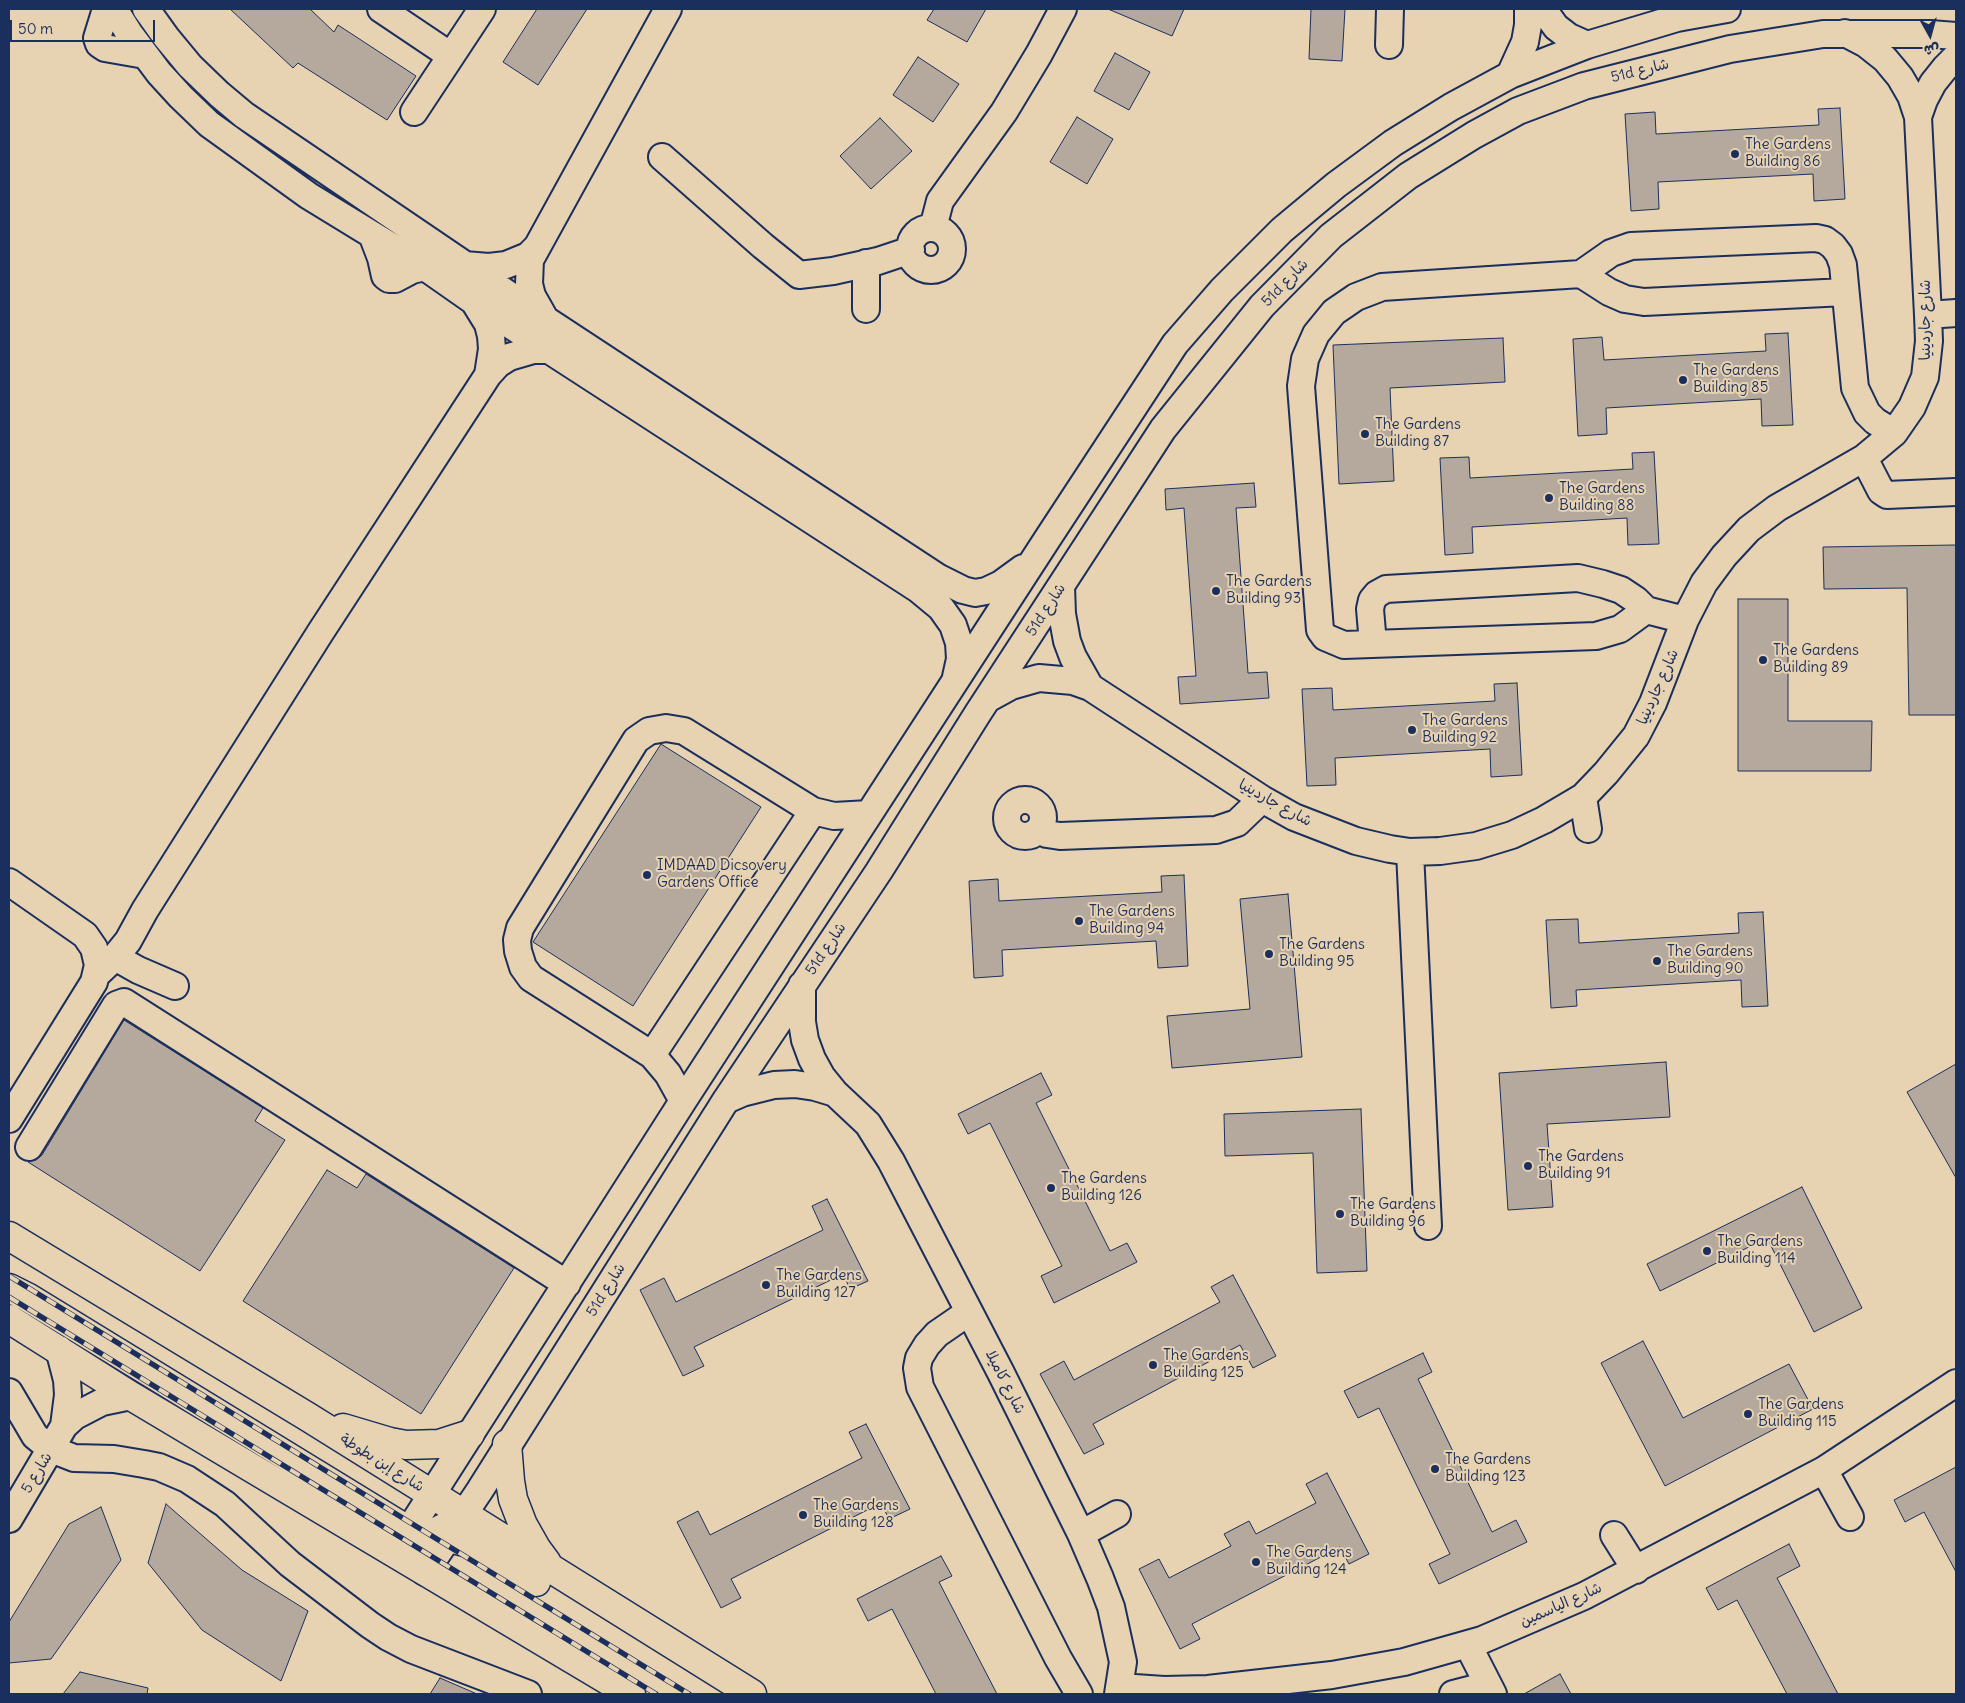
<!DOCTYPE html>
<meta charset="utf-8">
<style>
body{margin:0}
#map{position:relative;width:1965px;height:1703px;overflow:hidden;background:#e7d2b1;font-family:Delius,"Playpen Sans Arabic",sans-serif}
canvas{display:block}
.frame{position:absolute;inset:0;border:10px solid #1b2f5e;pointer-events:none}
.north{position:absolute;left:1905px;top:10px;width:50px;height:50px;-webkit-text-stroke:4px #e7d2b1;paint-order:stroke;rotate:173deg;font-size:14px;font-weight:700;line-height:20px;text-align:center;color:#1b2f5e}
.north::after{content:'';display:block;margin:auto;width:18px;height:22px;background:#1b2f5e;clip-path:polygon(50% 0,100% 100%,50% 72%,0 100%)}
.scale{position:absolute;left:10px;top:20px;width:145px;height:22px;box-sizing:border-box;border:2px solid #1b2f5e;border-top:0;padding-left:6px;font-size:15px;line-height:18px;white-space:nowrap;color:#1b2f5e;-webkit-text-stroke:4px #e7d2b1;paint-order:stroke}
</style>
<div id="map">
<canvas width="1965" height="1703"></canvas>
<div class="frame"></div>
<div class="north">ش</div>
<div class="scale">50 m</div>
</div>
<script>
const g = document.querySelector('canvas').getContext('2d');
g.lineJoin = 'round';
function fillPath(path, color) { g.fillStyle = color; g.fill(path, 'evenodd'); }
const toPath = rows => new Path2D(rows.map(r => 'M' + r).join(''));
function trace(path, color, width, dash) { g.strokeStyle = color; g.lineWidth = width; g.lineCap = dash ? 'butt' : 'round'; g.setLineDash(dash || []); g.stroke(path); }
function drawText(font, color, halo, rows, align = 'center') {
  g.font = font + ' Delius,"Playpen Sans Arabic",sans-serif'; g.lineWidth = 4; g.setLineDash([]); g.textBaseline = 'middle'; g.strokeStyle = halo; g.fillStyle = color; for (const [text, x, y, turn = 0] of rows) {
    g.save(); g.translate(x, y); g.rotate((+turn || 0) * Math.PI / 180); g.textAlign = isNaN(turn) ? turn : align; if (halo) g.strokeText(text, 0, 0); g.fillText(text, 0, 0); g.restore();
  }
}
const building = toPath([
 [230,9,310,9,334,32,338,25,416,76,387,120,298,63,293,68,230,9],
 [537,9,587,9,538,85,503,62,537,9],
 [934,9,986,9,967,42,927,20,934,9],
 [1108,9,1184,9,1172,36,1108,9],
 [1311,9,1345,9,1342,61,1309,59,1311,9],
 [1115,53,1150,72,1129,110,1094,91,1115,53],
 [918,57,959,84,933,122,893,95,918,57],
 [1840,108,1845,199,1814,201,1813,174,1658,182,1659,209,1631,211,1625,114,1655,112,1656,134,1819,125,1818,109,1840,108],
 [1077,117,1113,139,1087,184,1050,162,1077,117],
 [880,118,912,151,871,189,840,156,880,118],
 [1788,333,1793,425,1762,426,1761,399,1606,408,1607,434,1578,436,1573,339,1602,337,1604,360,1766,351,1765,334,1788,333],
 [1503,338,1505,382,1390,388,1394,481,1339,484,1333,345,1503,338],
 [1654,452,1659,544,1628,545,1627,518,1472,527,1473,553,1445,555,1440,458,1469,457,1470,478,1633,469,1632,453,1654,452],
 [1254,483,1256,507,1236,508,1248,673,1267,672,1269,698,1180,704,1178,677,1196,676,1184,508,1166,510,1165,489,1254,483],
 [1956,545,1956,715,1909,715,1907,588,1824,589,1823,547,1956,545],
 [1738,599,1788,599,1788,721,1872,721,1871,771,1738,771,1738,599],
 [1517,683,1522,775,1491,777,1490,749,1335,758,1336,785,1307,786,1302,689,1332,688,1333,710,1495,701,1494,684,1517,683],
 [661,744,761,807,633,1006,533,942,661,744],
 [1184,875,1188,966,1158,968,1156,941,1002,950,1003,976,974,978,969,881,998,879,999,901,1162,892,1161,876,1184,875],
 [1288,894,1302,1057,1172,1068,1167,1016,1250,1009,1240,899,1288,894],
 [1763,912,1768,1006,1742,1007,1741,980,1576,990,1577,1006,1551,1008,1546,920,1578,919,1579,943,1739,933,1738,913,1763,912],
 [124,1020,263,1108,255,1121,285,1140,200,1271,28,1162,36,1160,42,1155,124,1020],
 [1666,1062,1670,1117,1547,1124,1553,1207,1508,1210,1499,1073,1666,1062],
 [1956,1064,1956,1178,1907,1092,1956,1064],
 [1041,1073,1052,1095,1036,1103,1110,1251,1127,1243,1137,1262,1054,1303,1041,1276,1062,1266,990,1123,968,1134,958,1114,1041,1073],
 [1361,1109,1367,1271,1317,1273,1313,1153,1225,1156,1224,1114,1361,1109],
 [327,1170,357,1188,366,1174,514,1268,421,1414,243,1301,327,1170],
 [1802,1187,1862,1308,1814,1332,1767,1238,1660,1291,1647,1264,1802,1187],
 [827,1199,868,1281,850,1289,843,1274,694,1347,704,1366,683,1376,640,1290,664,1278,676,1302,823,1230,812,1206,827,1199],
 [1233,1275,1276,1356,1253,1368,1240,1345,1093,1424,1104,1444,1084,1454,1040,1374,1064,1361,1074,1380,1220,1302,1211,1287,1233,1275],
 [1643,1341,1683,1418,1789,1364,1813,1409,1665,1486,1601,1363,1643,1341],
 [1423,1353,1432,1372,1418,1379,1492,1532,1516,1520,1527,1542,1439,1584,1429,1564,1450,1554,1379,1408,1358,1418,1344,1391,1423,1353],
 [866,1424,910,1509,889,1519,881,1503,731,1579,741,1598,721,1608,677,1522,698,1511,710,1535,862,1458,849,1432,866,1424],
 [1956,1467,1956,1572,1924,1512,1905,1522,1894,1500,1956,1467],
 [1327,1473,1369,1554,1349,1564,1340,1547,1192,1624,1200,1639,1180,1649,1139,1569,1159,1559,1169,1578,1231,1546,1224,1534,1249,1521,1256,1534,1316,1503,1306,1484,1327,1473],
 [166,1504,242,1570,308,1611,281,1681,202,1630,148,1563,166,1504],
 [101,1507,121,1560,51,1659,9,1663,9,1622,69,1524,101,1507],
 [1789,1544,1800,1566,1777,1578,1838,1694,1787,1694,1737,1600,1718,1610,1706,1588,1789,1544],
 [941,1556,952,1576,939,1582,997,1694,936,1694,892,1609,868,1621,857,1599,941,1556],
 [80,1672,148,1688,147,1694,63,1694,80,1672],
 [1560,1674,1571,1694,1524,1694,1560,1674],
 [440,1678,477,1694,430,1694,440,1678]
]);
fillPath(building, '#b4a99c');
trace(building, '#1b2f5e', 1);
const minor = toPath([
 [106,9,97,38,99,44,105,48,145,55],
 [114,9,129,33,159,73,181,97,209,124,309,196,425,267,475,302,918,589,941,608,953,625,959,643,960,659,956,677],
 [146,9,166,37,190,66,219,94,244,115,546,320,939,578,963,590,975,593,986,591,1001,584,1023,568],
 [381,9,451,56],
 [1543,9,1556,27,1569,37,1587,45],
 [1389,45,1390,9],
 [1510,75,1525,42,1528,25,1528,9],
 [414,112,482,9],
 [1918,117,1924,100,1933,83,1945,68,1956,57],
 [662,157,763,246,799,275,833,271,878,261,911,250],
 [933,228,940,201,1004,112,1039,54,1063,9],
 '910 249a21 21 0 1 1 42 0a21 21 0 1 1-42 0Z',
 [373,237,381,258,385,276,389,279,395,279,412,270,425,267],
 [464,265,489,267,506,265,528,256,536,248],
 [1581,274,1611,253,1631,246,1816,238,1825,240,1833,246,1839,254,1843,265,1855,388,1867,413,1875,421,1894,433],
 [475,303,488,324,491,336,492,349,488,375],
 [866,309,866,263],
 [1928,315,1956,313],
 [545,319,532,296,529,284,530,260,668,9],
 [1864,458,1881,491,1887,495,1956,492],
 [1061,586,1062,614,1067,641,1073,657,1090,687],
 [1646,610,1620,629,1596,636,1344,645,1325,637,1320,630,1301,386,1305,359,1316,334,1334,312,1356,297,1382,287,1581,274,1609,292,1625,299,1644,302,1845,292],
 [1373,644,1370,609,1372,600,1377,594,1386,589,1578,578,1603,584,1621,590,1636,600,1646,610,1685,620],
 [989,698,1011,686,1039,678,1073,681,1090,687,1262,799,1294,817,1356,841,1390,849,1410,852,1440,851,1476,846,1512,835,1544,820,1583,797,1606,773,1636,736,1653,703,1685,620,1704,583,1724,556,1749,529,1777,508,1864,458,1894,433,1912,407,1925,377,1929,341,1928,315,1918,117,1911,96,1900,77,1885,59,1866,44,1845,33],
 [1583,797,1588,829],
 '1007 818a18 18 0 1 1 36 0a18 18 0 1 1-36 0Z',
 [1039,830,1047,834,1060,836,1216,830,1237,823,1262,799],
 [1410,852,1428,1226],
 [9,882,85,935,94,948,98,965,94,982,9,1119],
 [115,957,138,970,175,986],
 [97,974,115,957,128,941,145,910,320,633,488,375,498,364,509,357,533,350,548,350],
 [802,985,802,1022,805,1040,812,1059,822,1077,835,1093,868,1124,891,1161,1001,1373,1081,1534,1100,1578,1111,1607,1123,1662,1118,1694],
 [652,1055,813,811],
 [726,1100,742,1093,774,1085,795,1084,815,1087,835,1093],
 [683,1101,668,1074,652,1055,531,978,523,967,518,951,517,940,520,928,636,740,649,731,666,728,684,731,813,811,834,816,869,814],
 [29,1147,116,1005,124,1002,567,1284],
 [969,1312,937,1334,927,1345,919,1358,917,1368,920,1387,1058,1658,1079,1694],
 [59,1349,67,1380,68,1395,64,1426],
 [9,1392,35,1436,51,1449,74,1458,114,1459,144,1464,159,1467,187,1479,225,1504,290,1564,370,1625,388,1637,411,1649,528,1694],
 [1824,1470,1850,1517],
 [9,1519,64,1426,75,1416,102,1402,131,1396],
 [1081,1534,1117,1514],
 [1614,1535,1636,1570],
 [397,1549,683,1101,1046,541,1175,344,1222,290,1282,230,1336,185,1393,143,1451,107,1510,75,1587,45,1677,18,1727,9],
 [425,1572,480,1490,726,1100,879,871,978,713,1163,429,1262,306,1331,236,1408,176,1474,135,1518,111,1584,86,1730,49,1823,34,1930,34,1956,36],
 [1468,1645,1493,1694],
 [1120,1687,1164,1690,1208,1689,1332,1675,1404,1662,1482,1640,1584,1596,1824,1470,1956,1383],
 [1453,1694,1488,1685]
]);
const major = toPath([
 [9,1236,308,1417,752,1694],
 [9,1288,27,1297,409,1531,418,1533,436,1532,455,1522,462,1514],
 [9,1319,131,1396,631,1694],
 [343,1428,390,1442,406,1445,439,1444,470,1434],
 [507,1444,510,1481,513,1499,523,1525,536,1548,547,1563],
 [425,1540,448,1538,473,1544,536,1582]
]);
trace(minor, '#1b2f5e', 30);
trace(major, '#1b2f5e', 31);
trace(minor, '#e7d2b1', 26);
trace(major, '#e7d2b1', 28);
const rail = toPath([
 [9,1276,689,1694],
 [9,1297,656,1694]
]);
trace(rail, '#1b2f5e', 5.5);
trace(rail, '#e7d2b1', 4, [11]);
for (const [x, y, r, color] of [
 [1735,154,5,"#1b2f5e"],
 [1683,380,5,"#1b2f5e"],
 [1365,434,5,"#1b2f5e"],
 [1549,498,5,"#1b2f5e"],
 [1216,591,5,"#1b2f5e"],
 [1763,660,5,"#1b2f5e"],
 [1412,730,5,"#1b2f5e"],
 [647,875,5,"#1b2f5e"],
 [1079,921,5,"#1b2f5e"],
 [1269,954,5,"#1b2f5e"],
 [1657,961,5,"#1b2f5e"],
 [1528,1166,5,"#1b2f5e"],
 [1051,1188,5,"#1b2f5e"],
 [1340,1214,5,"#1b2f5e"],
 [1707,1251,5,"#1b2f5e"],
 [766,1285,5,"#1b2f5e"],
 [1153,1365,5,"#1b2f5e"],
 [1748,1414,5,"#1b2f5e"],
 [1435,1469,5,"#1b2f5e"],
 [803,1515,5,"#1b2f5e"],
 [1256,1562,5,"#1b2f5e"]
]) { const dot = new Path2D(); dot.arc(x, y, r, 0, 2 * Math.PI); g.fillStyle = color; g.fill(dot); trace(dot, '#e7d2b1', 2); }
drawText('15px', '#1b2f5e', '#e7d2b1', [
 ["51d شارع",1640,71,-14],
 ["51d شارع",1285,283,-46],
 ["شارع جاردينيا",1926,320,-90],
 ["51d شارع",1046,610,-57],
 ["شارع جاردينيا",1658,687,-66],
 ["شارع جاردينيا",1275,803,29],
 ["51d شارع",826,949,-56],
 ["51d شارع",606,1290,-58],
 ["شارع كاميلا",1005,1382,63],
 ["شارع إبن بطوطة",382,1463,32],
 ["شارع 5",37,1473,-59],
 ["شارع الياسمين",1561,1605,-24]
]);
drawText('15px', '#1b2f5e', '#e7d2b1', [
 ["The Gardens",1745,145],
 ["Building 86",1745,162],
 ["The Gardens",1693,371],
 ["Building 85",1693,388],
 ["The Gardens",1375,425],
 ["Building 87",1375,442],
 ["The Gardens",1559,489],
 ["Building 88",1559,506],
 ["The Gardens",1226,582],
 ["Building 93",1226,599],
 ["The Gardens",1773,651],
 ["Building 89",1773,668],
 ["The Gardens",1422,721],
 ["Building 92",1422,738],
 ["IMDAAD Dicsovery",657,866],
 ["Gardens Office",657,883],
 ["The Gardens",1089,912],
 ["Building 94",1089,929],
 ["The Gardens",1279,945],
 ["Building 95",1279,962],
 ["The Gardens",1667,952],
 ["Building 90",1667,969],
 ["The Gardens",1538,1157],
 ["Building 91",1538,1174],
 ["The Gardens",1061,1179],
 ["Building 126",1061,1196],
 ["The Gardens",1350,1205],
 ["Building 96",1350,1222],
 ["The Gardens",1717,1242],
 ["Building 114",1717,1259],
 ["The Gardens",776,1276],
 ["Building 127",776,1293],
 ["The Gardens",1163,1356],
 ["Building 125",1163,1373],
 ["The Gardens",1758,1405],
 ["Building 115",1758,1422],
 ["The Gardens",1445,1460],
 ["Building 123",1445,1477],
 ["The Gardens",813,1506],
 ["Building 128",813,1523],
 ["The Gardens",1266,1553],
 ["Building 124",1266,1570]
], 'left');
</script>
